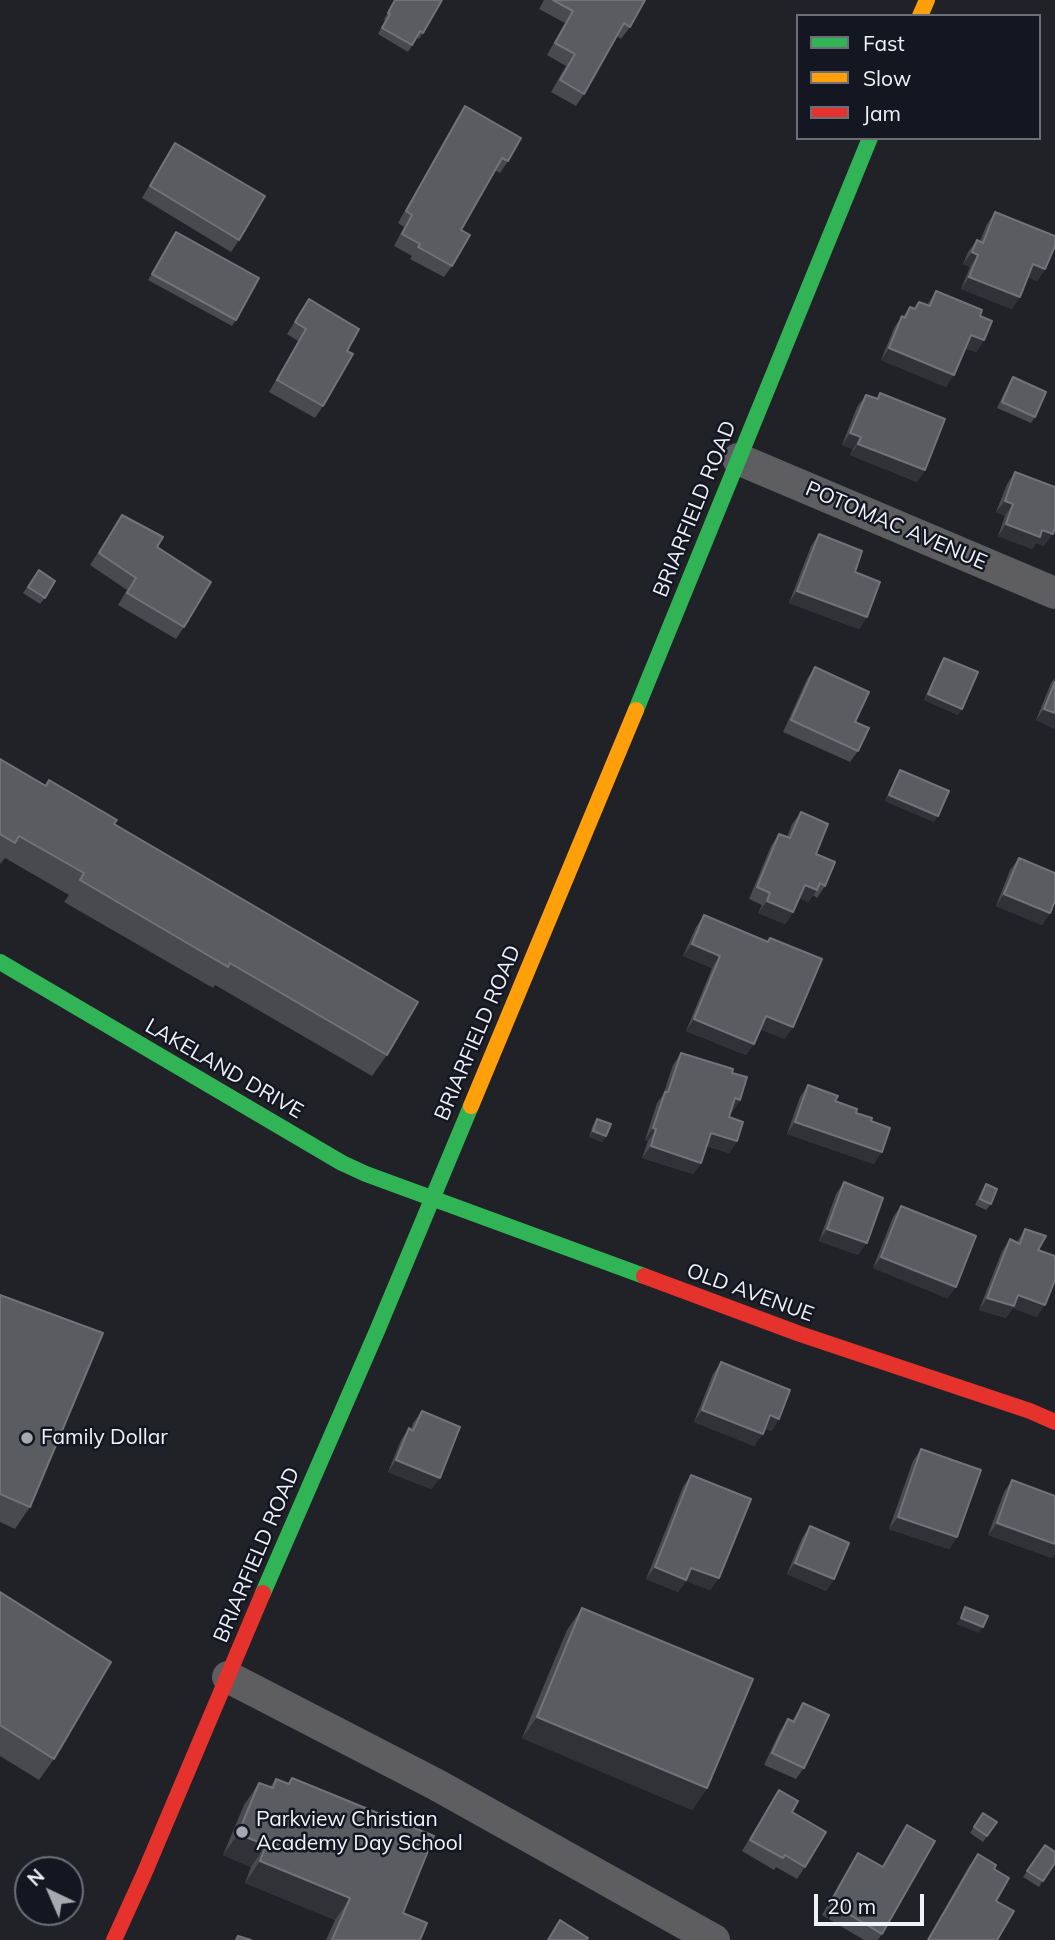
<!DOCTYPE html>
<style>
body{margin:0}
#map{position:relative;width:1055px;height:1940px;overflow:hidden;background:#202228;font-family:Mulish,sans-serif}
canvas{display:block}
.legend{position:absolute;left:796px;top:14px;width:245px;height:126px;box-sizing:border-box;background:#141721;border:2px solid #6c6f77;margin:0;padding:9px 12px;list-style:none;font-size:21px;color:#eff2f9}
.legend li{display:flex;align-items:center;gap:14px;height:35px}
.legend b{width:35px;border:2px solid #6c6f77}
.north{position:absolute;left:14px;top:1856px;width:70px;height:70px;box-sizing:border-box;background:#141721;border:2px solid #6c6f77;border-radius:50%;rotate:316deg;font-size:19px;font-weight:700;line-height:28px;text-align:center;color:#eff2f9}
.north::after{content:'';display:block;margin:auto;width:24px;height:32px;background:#a7a9b0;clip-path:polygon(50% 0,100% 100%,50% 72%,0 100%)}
.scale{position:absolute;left:814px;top:1894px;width:110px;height:32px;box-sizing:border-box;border:4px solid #eff2f9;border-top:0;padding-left:9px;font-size:21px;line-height:24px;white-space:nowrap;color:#eff2f9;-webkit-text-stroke:5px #141721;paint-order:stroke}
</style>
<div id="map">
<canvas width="1055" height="1940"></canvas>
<ul class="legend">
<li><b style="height:9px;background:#30b455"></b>Fast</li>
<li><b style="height:9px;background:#ff9f0a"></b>Slow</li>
<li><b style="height:9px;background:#e5322d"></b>Jam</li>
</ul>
<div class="north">N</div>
<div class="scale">20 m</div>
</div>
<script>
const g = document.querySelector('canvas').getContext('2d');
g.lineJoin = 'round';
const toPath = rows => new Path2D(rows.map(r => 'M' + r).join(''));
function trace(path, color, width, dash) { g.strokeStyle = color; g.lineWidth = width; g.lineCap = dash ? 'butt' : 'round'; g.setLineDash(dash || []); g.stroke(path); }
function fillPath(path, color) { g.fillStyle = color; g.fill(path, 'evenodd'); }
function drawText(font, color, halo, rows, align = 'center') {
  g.font = font + ' Mulish,sans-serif'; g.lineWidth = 5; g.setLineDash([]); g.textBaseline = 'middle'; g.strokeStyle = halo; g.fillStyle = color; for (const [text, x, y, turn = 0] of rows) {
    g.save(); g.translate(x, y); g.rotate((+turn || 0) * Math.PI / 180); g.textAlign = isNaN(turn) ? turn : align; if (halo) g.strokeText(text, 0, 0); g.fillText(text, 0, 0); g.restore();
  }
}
trace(toPath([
 [738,459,1055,593],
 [228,1677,437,1785,714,1940]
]), '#5e5e61', 32);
trace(toPath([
 [636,710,870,138],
 [0,962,342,1163,366,1174,644,1276],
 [263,1593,377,1331,471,1106]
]), '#30b455', 16);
trace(toPath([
 [920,16,927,0],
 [471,1106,636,710]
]), '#ff9f0a', 16);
trace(toPath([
 [644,1276,800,1334,1030,1411,1055,1422],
 [114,1940,144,1874,263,1593]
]), '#e5322d', 16);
fillPath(toPath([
 [395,0,442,0,423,33,419,39,417,38,408,52,378,34,385,20,384,19],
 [544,0,645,0,630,27,621,39,617,36,584,94,576,106,551,92,566,66,547,55,565,23,539,9],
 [465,106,508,161,500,173,495,170,461,230,452,266,444,277,410,259,412,256,394,246,404,227,398,223,457,118],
 [175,143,239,240,231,252,142,198,167,155],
 [995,212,1045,269,1037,281,1028,277,1012,309,961,289,970,267,963,264,968,252,977,240,980,241,987,224],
 [176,232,236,320,232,326,148,280],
 [936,291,980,316,984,340,976,352,965,348,946,387,881,360,894,328,902,316,903,317,910,307,914,309,919,302,927,305],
 [309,299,347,351,323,406,315,418,269,392,298,341,287,334],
 [1013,377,1035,417,1031,423,997,408,1009,383],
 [880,393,925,470,917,482,850,455,853,449,842,445,857,407,866,395,876,399],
 [1015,472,1044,546,1036,543,1032,549,998,536,1005,516,996,512,1007,484],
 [122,515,157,547,184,627,176,639,118,605,127,590,90,565],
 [819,534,855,572,867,617,859,629,789,603,811,546],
 [39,570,45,598,40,604,23,593],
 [944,658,958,715,924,700,940,664],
 [815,667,855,722,858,751,850,762,783,732,807,679],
 [1055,678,1055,729,1036,720,1051,683],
 [0,759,45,785,49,780,114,824,387,1055,372,1076,215,985,213,988,64,902,69,895,5,858,0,864],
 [900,770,934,822,885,801,896,776],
 [801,812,816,854,825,886,817,898,813,895,808,902,800,898,793,912,785,924,758,913,762,905,749,899,771,846,779,834,787,837,792,824],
 [1019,858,1050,913,1042,925,996,906,1010,870],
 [704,915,767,942,770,938,785,1039,760,1029,754,1044,746,1055,686,1031,712,968,683,956,696,927],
 [681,1053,732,1073,740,1100,732,1112,731,1111,729,1117,737,1141,729,1153,707,1146,701,1163,693,1174,642,1158,648,1141,645,1140,657,1103,663,1095,673,1065],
 [808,1085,871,1121,874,1164,787,1134,800,1097],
 [597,1119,606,1136,602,1142,589,1137,593,1125],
 [844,1182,858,1255,819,1241,836,1194],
 [986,1184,991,1204,986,1210,975,1205,982,1190],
 [901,1206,956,1287,947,1298,873,1268,893,1217],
 [1025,1229,1038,1250,1037,1317,1013,1308,1006,1318,979,1310,1002,1251,1010,1239,1017,1242],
 [0,1295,30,1507,15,1529,0,1522],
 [721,1362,779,1419,771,1431,765,1428,754,1446,694,1422,713,1374],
 [422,1411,440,1478,431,1489,388,1472,401,1440,409,1428,411,1429,413,1423],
 [921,1449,957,1537,949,1549,889,1529,913,1461],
 [691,1475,719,1578,710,1590,686,1581,678,1592,646,1579,683,1487],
 [1012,1480,1055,1496,1055,1554,1052,1558,988,1535,1004,1492],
 [810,1526,834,1579,826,1591,787,1574,802,1538],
 [0,1592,54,1759,39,1780,0,1756],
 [582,1608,707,1788,692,1810,522,1738,567,1630],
 [803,1703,804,1768,796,1779,764,1765,780,1731,788,1719,792,1721],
 [292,1778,403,1913,420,1940,326,1940,335,1920,245,1883,251,1867,223,1855,244,1805,259,1783,270,1787,276,1779,288,1783],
 [779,1790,792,1812,805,1867,797,1879,776,1867,774,1870,742,1851,771,1802],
 [983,1813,997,1822,983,1842,970,1833],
 [907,1825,882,1934,878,1940,864,1940,822,1915,850,1865,858,1853,882,1867,899,1837],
 [1045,1845,1055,1863,1039,1887,1023,1877],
 [978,1854,994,1869,997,1940,927,1940,969,1866]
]), '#484a4f');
fillPath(toPath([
 [972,252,978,255,970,267,963,264],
 [1033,264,1045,269,1037,281,1025,276],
 [969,277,1020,297,1012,309,961,289],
 [971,335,984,340,976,352,963,347],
 [889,348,954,375,946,387,881,360],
 [850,433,861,437,853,449,842,445],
 [858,444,925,470,917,482,850,455],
 [1005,501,1013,504,1005,516,996,512],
 [1006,524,1042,530,1053,534,1044,546,1036,543,1032,549,998,536],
 [797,591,867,617,859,629,789,603],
 [928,694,962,709,958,715,924,700],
 [1044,709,1055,713,1055,729,1036,720],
 [889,795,938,816,934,822,885,801],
 [805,885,817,890,808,902,797,897],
 [1004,894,1050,913,1042,925,996,906],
 [767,901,793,912,785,924,758,913],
 [692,944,720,956,712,968,683,956],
 [766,1016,793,1027,785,1039,758,1028],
 [694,1019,754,1044,746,1055,686,1031],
 [735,1098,740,1100,732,1112,727,1110],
 [795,1122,882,1152,874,1164,787,1134],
 [653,1128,656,1129,648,1141,645,1140],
 [593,1131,606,1136,602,1142,589,1137],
 [711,1133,737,1141,729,1153,703,1144],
 [651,1146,701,1163,693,1174,642,1158],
 [827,1229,867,1243,858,1255,819,1241],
 [881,1257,956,1287,947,1298,873,1268],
 [1018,1295,1045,1305,1037,1317,1013,1308,1006,1318,979,1310,987,1298],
 [702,1410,763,1434,754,1446,694,1422],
 [770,1415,779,1419,771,1431,762,1427],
 [396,1460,440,1478,431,1489,388,1472],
 [898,1517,957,1537,949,1549,889,1529],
 [997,1523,1055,1544,1055,1554,1052,1558,988,1535],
 [795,1563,834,1579,826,1591,787,1574],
 [655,1567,691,1568,719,1578,710,1590,686,1581,678,1592,646,1579],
 [961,1618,983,1627,979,1633,956,1624],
 [537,1717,707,1788,692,1810,522,1738],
 [238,1834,266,1845,251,1867,223,1855],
 [260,1861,350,1898,335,1920,245,1883]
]), '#303238');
const building = toPath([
 [395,0,442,0,423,33,420,31,412,45,382,28,390,14,388,13,395,0],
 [553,0,645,0,630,27,624,23,584,94,560,80,575,54,555,43,573,11,553,0],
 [465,106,521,138,508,161,502,158,461,230,470,235,452,266,418,247,420,244,402,234,412,215,406,211,465,106],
 [175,143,265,196,239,240,150,186,175,143],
 [995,212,1055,236,1055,246,1045,269,1033,264,1020,297,969,277,978,255,972,252,977,240,983,243,995,212],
 [176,232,259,278,236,320,152,274,176,232],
 [936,291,982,310,980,316,992,321,984,340,971,335,954,375,889,348,902,316,905,318,910,307,915,309,919,302,930,306,936,291],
 [309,299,359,329,347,351,353,354,323,406,277,380,306,329,295,322,309,299],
 [1013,377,1046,392,1035,417,1002,402,1013,377],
 [880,393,945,419,925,470,858,444,861,437,850,433,866,395,878,399,880,393],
 [1015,472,1055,487,1055,528,1053,534,1042,530,1040,537,1006,524,1013,504,1005,501,1015,472],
 [122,515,163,537,157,547,211,582,184,627,127,593,136,578,99,553,122,515],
 [819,534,862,551,855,572,880,582,867,617,797,591,819,534],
 [39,570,55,581,45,598,28,587,39,570],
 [944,658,978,672,962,709,928,694,944,658],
 [815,667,869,692,855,722,869,728,858,751,791,720,815,667],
 [1055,682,1055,713,1044,709,1055,682],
 [0,759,46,786,49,780,117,820,114,824,418,1002,387,1055,230,963,228,967,80,880,84,873,19,836,15,843,0,834,0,759],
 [900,770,949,791,938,816,889,795,900,770],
 [801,812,828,824,816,854,835,862,825,886,820,883,817,890,805,885,793,912,767,901,770,893,757,887,779,834,790,838,801,812],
 [1019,858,1055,873,1055,901,1050,913,1004,894,1019,858],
 [704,915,768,942,770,938,822,959,793,1027,766,1016,754,1044,694,1019,720,956,692,944,704,915],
 [681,1053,733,1069,732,1073,747,1077,740,1100,735,1098,729,1117,743,1122,737,1141,711,1133,701,1163,651,1146,656,1129,653,1128,665,1092,668,1092,681,1053],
 [808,1085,838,1096,835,1101,857,1109,856,1113,872,1118,871,1121,890,1128,882,1152,795,1122,808,1085],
 [597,1119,611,1124,606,1136,593,1131,597,1119],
 [844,1182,883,1198,867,1243,827,1229,844,1182],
 [986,1184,997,1189,991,1204,980,1199,986,1184],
 [901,1206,976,1236,956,1287,881,1257,901,1206],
 [1025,1229,1046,1236,1038,1250,1055,1256,1055,1280,1045,1305,1018,1295,1014,1306,987,1298,1010,1239,1020,1244,1025,1229],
 [0,1295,103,1333,30,1507,0,1494,0,1295],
 [721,1362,790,1390,779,1419,770,1415,763,1434,702,1410,721,1362],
 [422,1411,460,1427,440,1478,396,1460,409,1428,413,1431,422,1411],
 [921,1449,981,1470,957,1537,898,1517,921,1449],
 [691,1475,751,1499,719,1578,691,1568,686,1580,655,1567,691,1475],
 [1012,1480,1055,1496,1055,1544,997,1523,1012,1480],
 [810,1526,849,1543,834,1579,795,1563,810,1526],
 [0,1592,111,1662,54,1759,0,1725,0,1592],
 [965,1607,988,1616,983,1627,961,1618,965,1607],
 [582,1608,753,1679,707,1788,537,1717,582,1608],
 [803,1703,829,1715,804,1768,772,1753,788,1719,794,1722,803,1703],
 [292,1778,434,1836,403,1913,427,1923,420,1940,332,1940,350,1898,260,1861,266,1845,238,1834,259,1783,273,1788,276,1779,289,1784,292,1778],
 [779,1790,798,1801,792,1812,826,1832,805,1867,785,1855,783,1858,750,1840,779,1790],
 [983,1813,997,1822,987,1836,974,1827,983,1813],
 [907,1825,935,1841,882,1934,830,1903,858,1853,883,1867,907,1825],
 [1045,1845,1055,1852,1055,1863,1043,1881,1027,1871,1045,1845],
 [978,1854,996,1865,994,1869,1009,1878,996,1901,1014,1911,997,1940,928,1940,978,1854],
 [560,1920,588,1938,586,1940,548,1940,560,1920],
 [238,1936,251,1940,236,1940,238,1936]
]);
fillPath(building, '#5a5c61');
trace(building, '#717379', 2);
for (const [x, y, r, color] of [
 [27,1438,7,"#a7a9b0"],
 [242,1832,7,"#a7a9b0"]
]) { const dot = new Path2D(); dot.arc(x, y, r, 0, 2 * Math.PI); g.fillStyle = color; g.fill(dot); trace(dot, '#141721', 2.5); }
drawText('21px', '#eff2f9', '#141721', [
 ["BRIARFIELD ROAD",695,509,-68],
 ["POTOMAC AVENUE",896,526,23],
 ["BRIARFIELD ROAD",478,1033,-67],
 ["LAKELAND DRIVE",224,1069,30],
 ["OLD AVENUE",750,1293,20],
 ["BRIARFIELD ROAD",257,1555,-67]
]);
drawText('21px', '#eff2f9', '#141721', [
 ["Family Dollar",41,1438],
 ["Parkview Christian",256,1820],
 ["Academy Day School",256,1844]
], 'left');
</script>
